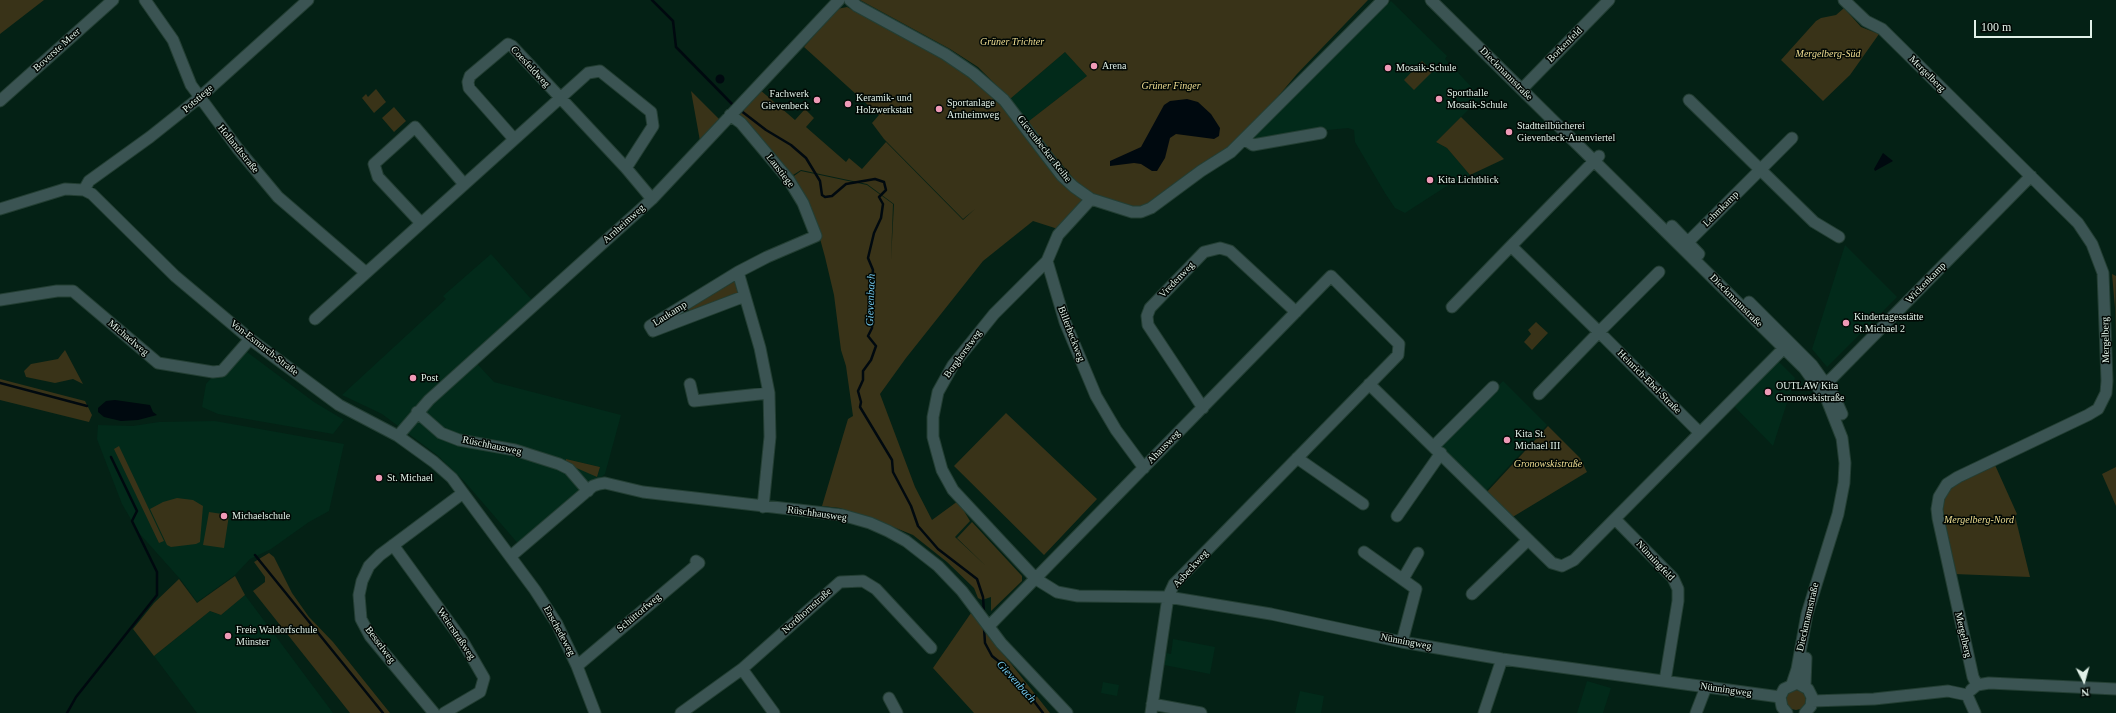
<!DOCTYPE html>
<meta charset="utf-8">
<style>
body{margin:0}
#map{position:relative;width:2116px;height:713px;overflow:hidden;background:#042115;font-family:"Times New Roman",serif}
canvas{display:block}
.north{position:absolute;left:2064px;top:661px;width:40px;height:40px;-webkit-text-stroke:3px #010804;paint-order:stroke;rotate:174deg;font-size:11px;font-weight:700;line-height:16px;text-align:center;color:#e1f1e8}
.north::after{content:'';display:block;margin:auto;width:14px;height:18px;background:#e1f1e8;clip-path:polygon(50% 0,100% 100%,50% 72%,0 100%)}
.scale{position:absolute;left:1974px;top:20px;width:118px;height:18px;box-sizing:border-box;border:2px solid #e1f1e8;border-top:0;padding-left:5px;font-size:12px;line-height:14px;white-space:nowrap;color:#e1f1e8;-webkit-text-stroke:3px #010804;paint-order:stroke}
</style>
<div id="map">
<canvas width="2116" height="713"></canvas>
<div class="north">N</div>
<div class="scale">100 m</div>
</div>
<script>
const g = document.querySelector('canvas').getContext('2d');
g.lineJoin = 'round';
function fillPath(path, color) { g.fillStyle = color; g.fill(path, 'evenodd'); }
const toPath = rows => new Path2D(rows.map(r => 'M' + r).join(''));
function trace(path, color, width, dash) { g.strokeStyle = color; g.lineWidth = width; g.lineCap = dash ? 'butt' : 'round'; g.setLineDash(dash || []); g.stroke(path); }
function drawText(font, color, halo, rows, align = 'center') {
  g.font = font + ' "Times New Roman",serif'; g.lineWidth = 3; g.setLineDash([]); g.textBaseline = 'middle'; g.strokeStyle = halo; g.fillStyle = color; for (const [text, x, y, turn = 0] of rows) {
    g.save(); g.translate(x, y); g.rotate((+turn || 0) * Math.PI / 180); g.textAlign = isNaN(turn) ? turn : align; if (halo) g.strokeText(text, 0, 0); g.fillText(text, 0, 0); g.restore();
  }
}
fillPath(toPath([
 [1391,1,1447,56,1445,59,1481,97,1436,142,1447,148,1470,175,1450,184,1405,213,1395,208,1385,193,1355,142,1354,130,1348,128,1306,132,1256,140,1253,136],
 [1065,52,1087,76,1029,121,1010,99],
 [1845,245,1897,297,1827,367,1812,349],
 [491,254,532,300,470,356,494,382,621,415,605,474,521,547,464,481,437,455,382,414,342,395,446,299,443,296],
 [566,459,600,467,597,477],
 [239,346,314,402,344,420,333,434,218,414,202,407,206,384],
 [1778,361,1795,378,1773,446,1733,405],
 [1503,381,1547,425,1485,492,1440,445],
 [215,421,344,444,329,511,309,522,271,549,250,559,235,575,197,602,181,580,139,533,122,504,97,439,98,425,133,426,159,422],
 [245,595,333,713,197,713,154,656,210,611,221,615],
 [1173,639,1215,647,1210,674,1164,665,1166,653,1171,654],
 [1587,681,1611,688,1603,713,1577,713],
 [1103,682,1119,685,1117,696,1101,693],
 [1300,691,1324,696,1321,713,1295,713]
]), '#022a1a');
fillPath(toPath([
 [0,0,44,0,0,34],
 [860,0,1368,0,1297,74,1243,138,1150,206,1135,210,1095,199,1073,184,1074,179,1033,130,1029,121,1087,76,1065,52,1010,99,978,67,950,49],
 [847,7,942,57,969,75,1001,102,1090,202,1061,230,1033,221,983,261,906,358,880,394,915,487,932,520,958,501,970,521,955,537,987,567,957,538,972,522,1022,576,1022,581,991,611,991,597,982,600,978,598,974,588,947,562,913,535,871,518,840,508,822,506,848,419,853,416,846,366,841,350,834,295,825,257,819,235,791,178,801,171,867,185,893,204,891,260,894,204,867,184,801,170,790,177,732,118,759,89,795,120,805,109,814,118,806,127,846,162,849,158,862,169,886,142,963,220,975,209,963,219,884,139,872,123,879,115,804,47,837,9],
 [1844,8,1861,27,1879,34,1850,75,1823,101,1781,60,1816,21,1821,18,1836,15],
 [1422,61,1433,71,1414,90,1404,80],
 [376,89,386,102,374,113,362,98,366,94,368,97],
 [691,91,720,120,700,141],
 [394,107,406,121,394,132,382,118],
 [1461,117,1504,159,1470,175,1447,148,1436,142],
 [2112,274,2116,276,2115,341,2115,308],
 [737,280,741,294,690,313,688,308],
 [1536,322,1548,333,1532,350,1524,342,1531,334,1528,330],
 [65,350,83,384,73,379,55,383,26,377,24,371,31,364,58,359],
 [0,379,85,401,92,415,89,422,0,400],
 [1006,413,1097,499,1044,555,954,466],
 [1548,426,1580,458,1587,472,1511,518,1486,493],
 [119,446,164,541,159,543,114,449],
 [566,459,600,467,597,477,565,463],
 [1995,465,2017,514,2015,516,2030,577,1954,574,1941,518,1943,500,1950,487],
 [2116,467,2116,506,2102,474],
 [177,498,193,500,203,506,200,542,196,544,171,547,167,545,150,509,163,502],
 [209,512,229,515,224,548,203,545],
 [269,553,274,557,292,593,309,617,333,642,390,713,350,713,253,591,265,582,265,577,254,562],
 [235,576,245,595,221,615,210,611,154,656,133,629,154,603,179,579,197,603],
 [971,613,1050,713,974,713,933,668],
 '1786 700a10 10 0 1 1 20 0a10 10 0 1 1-20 0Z'
]), '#393318');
fillPath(toPath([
 '715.5 79a4.5 4.5 0 1 1 9 0a4.5 4.5 0 1 1-9 0Z',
 [1187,99,1198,102,1211,114,1220,128,1219,136,1214,139,1176,134,1170,138,1165,158,1157,171,1152,171,1141,164,1134,163,1110,166,1110,161,1141,147,1164,105,1170,101],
 [1883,153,1893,161,1875,171,1874,169],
 [115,400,150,405,153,412,157,415,138,420,121,421,104,417,98,412,98,408,106,401]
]), '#00090f');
trace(toPath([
 [652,0,673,21,676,47,734,106],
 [740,110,766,130,791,145,806,158,820,181,822,195,825,197,832,196,846,184,875,179,884,182,886,190,879,197,883,204,881,218,874,233,868,258,873,270,871,285,873,294,872,328,868,336,876,346,871,360,863,371,863,380,858,391,861,402,860,407,892,460,893,472,911,506,918,526,938,549,977,579,983,597,984,613],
 [0,383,87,406],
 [255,555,383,713],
 [984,628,985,643,992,656,1007,668,1012,680,1027,692,1043,713],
 [67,713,76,697,157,595,157,572,132,521,137,511,111,457]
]), '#00090f', 2.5);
const minor = toPath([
 [145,0,173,40,191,85,238,149,278,197,365,272],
 [850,0,857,6,945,54,973,73,1004,100,1062,176,1074,187,1091,199,1132,212,1141,212,1151,208,1201,171,1231,152,1383,0],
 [1431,0,1804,368,1827,400,1842,438,1845,463,1844,483,1838,514,1807,614,1797,669,1792,684],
 [1844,0,1866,21,1882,29,2078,223,2092,244,2103,273,2107,381,2106,393,2098,409,2088,415,1958,477,1947,484,1939,497,1937,509,1938,518,1973,677,1977,685],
 [1522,89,1609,0],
 [1689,100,1814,222,1839,237],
 [0,101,113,0],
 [730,115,741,123,789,180,803,203,816,236,767,257,738,272,650,326,653,331,745,296],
 [514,139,469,88,468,82,470,76,508,44,512,46,626,168],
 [1244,139,1253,145,1321,133],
 [1599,156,1511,246,1599,332,1659,272],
 [84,190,89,181,150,137,199,98,308,0],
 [1091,199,1058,235,1047,261,1065,322,1096,396,1116,430,1144,468],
 [0,209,65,189,84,190,92,194,175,276,250,339,339,405,398,436,434,462,452,478,463,493,535,590,557,624,577,666,595,713],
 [421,223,378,177,374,164,415,127,464,184],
 [1672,226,1699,254],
 [1683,247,1792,138],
 [1047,261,994,314,953,365,938,392,933,417,933,437,937,452,942,470,953,490,1036,579,1057,592,1078,596,1168,597,1271,614,1402,642,1502,659,1780,697],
 [738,272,760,348,769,393,770,437,763,507],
 [0,300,57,291,73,291,158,363,213,372,222,371,250,339],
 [1749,302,1812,365,1834,396,1842,414],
 [1452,307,1511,246],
 [315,319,588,73,600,71,651,112,653,126,626,168,652,199],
 [690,384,694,401,769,393],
 [1369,384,1552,563,1562,566,1574,560,1789,343],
 [1820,387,1831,379,2031,176],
 [1539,394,1599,332,1699,432],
 [1203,408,1148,325,1147,316,1150,308,1204,252,1220,248,1230,251,1296,312],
 [417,412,441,433,459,440,515,450,559,464,569,469,588,491],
 [398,436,429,400,652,199,839,0],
 [1434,446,1493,387],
 [1297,458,1363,504],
 [1397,516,1441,453],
 [1615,519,1673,578,1678,589,1678,601,1665,681],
 [393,545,462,640,484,678,480,692,444,713],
 [1364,552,1416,589,1402,642],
 [511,556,593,486,599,484,605,483,643,492,842,515,870,523,888,531,906,541,938,566,962,591,1001,643,1067,713],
 [1403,579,1418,553],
 [1472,594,1528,540],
 [989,626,1331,276,1399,344,1398,355,1174,584,1168,597,1151,713],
 [577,666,699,563,696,561],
 [742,669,774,713],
 [1805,686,1806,658],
 [1971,690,1977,685,1989,683,2116,689],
 [1967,695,1975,713],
 [889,698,897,713],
 [1812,701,1874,699,1948,691,1967,695],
 [1152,704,1201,713],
 [434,713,370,636,361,619,359,595,362,581,369,566,380,555,463,493],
 [681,713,742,669,840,582,863,581,876,589,931,648],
 [1484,713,1502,659],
 [1696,713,1706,687],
 [1787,713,1782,707,1780,697,1784,689,1797,683,1808,689,1812,697,1811,706,1805,713]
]);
trace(minor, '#233e33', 13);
trace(minor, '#3b5453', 11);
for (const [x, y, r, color] of [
 [1094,66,4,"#ef9ab7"],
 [1388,68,4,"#ef9ab7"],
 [1439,99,4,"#ef9ab7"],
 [817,100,4,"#ef9ab7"],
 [848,104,4,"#ef9ab7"],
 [939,109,4,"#ef9ab7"],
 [1509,132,4,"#ef9ab7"],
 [1430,180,4,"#ef9ab7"],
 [1846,323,4,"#ef9ab7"],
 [413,378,4,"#ef9ab7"],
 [1768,392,4,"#ef9ab7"],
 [1507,440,4,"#ef9ab7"],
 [379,478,4,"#ef9ab7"],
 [224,516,4,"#ef9ab7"],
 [228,636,4,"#ef9ab7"]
]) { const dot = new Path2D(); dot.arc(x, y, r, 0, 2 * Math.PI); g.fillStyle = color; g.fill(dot); trace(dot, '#010804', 1.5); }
drawText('italic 10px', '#f0de92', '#010804', [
 ["Grüner Trichter",1012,42],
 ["Mergelberg-Süd",1828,54],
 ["Grüner Finger",1171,86],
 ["Gronowskistraße",1548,464],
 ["Mergelberg-Nord",1979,520]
]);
drawText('10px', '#e1f1e8', '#010804', [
 ["Borkenfeld",1565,45,-45],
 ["Boverste Meer",57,50,-42],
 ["Coesfeldweg",530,67,47],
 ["Dieckmannstraße",1506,74,45],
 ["Mergelberg",1927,74,45],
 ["Potstiege",198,99,-41],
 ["Hollandtstraße",238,149,51],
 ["Gievenbecker Reihe",1044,149,52],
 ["Laustiege",780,171,52],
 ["Lehmkamp",1721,209,-45],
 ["Arnheimweg",624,224,-42],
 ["Vredenweg",1177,280,-46],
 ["Wickenkamp",1926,283,-46],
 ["Dieckmannstraße",1736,301,45],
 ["Laukamp",670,314,-32],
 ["Billerbeckweg",1071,334,69],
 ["Michaelweg",128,338,40],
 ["Mergelberg",2106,340,-91],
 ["Von-Esmarch-Straße",264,348,38],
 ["Borghorstweg",963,354,-54],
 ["Heinrich-Ebel-Straße",1649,382,45],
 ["Rüschhausweg",492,446,12],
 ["Ahausweg",1164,447,-46],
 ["Rüschhausweg",817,514,8],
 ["Nünningfeld",1655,561,47],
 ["Asbeckweg",1191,569,-48],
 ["Nordhornstraße",807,611,-42],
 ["Schüttorfweg",639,613,-40],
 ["Dieckmannstraße",1808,617,-77],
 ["Enschedeweg",559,631,61],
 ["Weierstraßweg",456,634,56],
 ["Mergelberg",1963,635,77],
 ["Nünningweg",1406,642,11],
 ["Besselweg",380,645,53],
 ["Nünningweg",1726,690,8]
]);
drawText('10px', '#e1f1e8', '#010804', [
 ["Arena",1102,66],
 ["Mosaik-Schule",1396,68],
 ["Sporthalle",1447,93],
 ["Mosaik-Schule",1447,105],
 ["Fachwerk",809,94,"right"],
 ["Gievenbeck",809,106,"right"],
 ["Keramik- und",856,98],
 ["Holzwerkstatt",856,110],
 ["Sportanlage",947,103],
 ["Arnheimweg",947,115],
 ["Stadtteilbücherei",1517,126],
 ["Gievenbeck-Auenviertel",1517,138],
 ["Kita Lichtblick",1438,180],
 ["Kindertagesstätte",1854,317],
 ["St.Michael 2",1854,329],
 ["Post",421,378],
 ["OUTLAW Kita",1776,386],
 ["Gronowskistraße",1776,398],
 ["Kita St.",1515,434],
 ["Michael III",1515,446],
 ["St. Michael",387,478],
 ["Michaelschule",232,516],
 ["Freie Waldorfschule",236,630],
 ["Münster",236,642]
], 'left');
drawText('italic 11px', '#76cbf0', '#010804', [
 ["Gievenbach",871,300,-88],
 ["Gievenbach",1016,682,48]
]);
</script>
